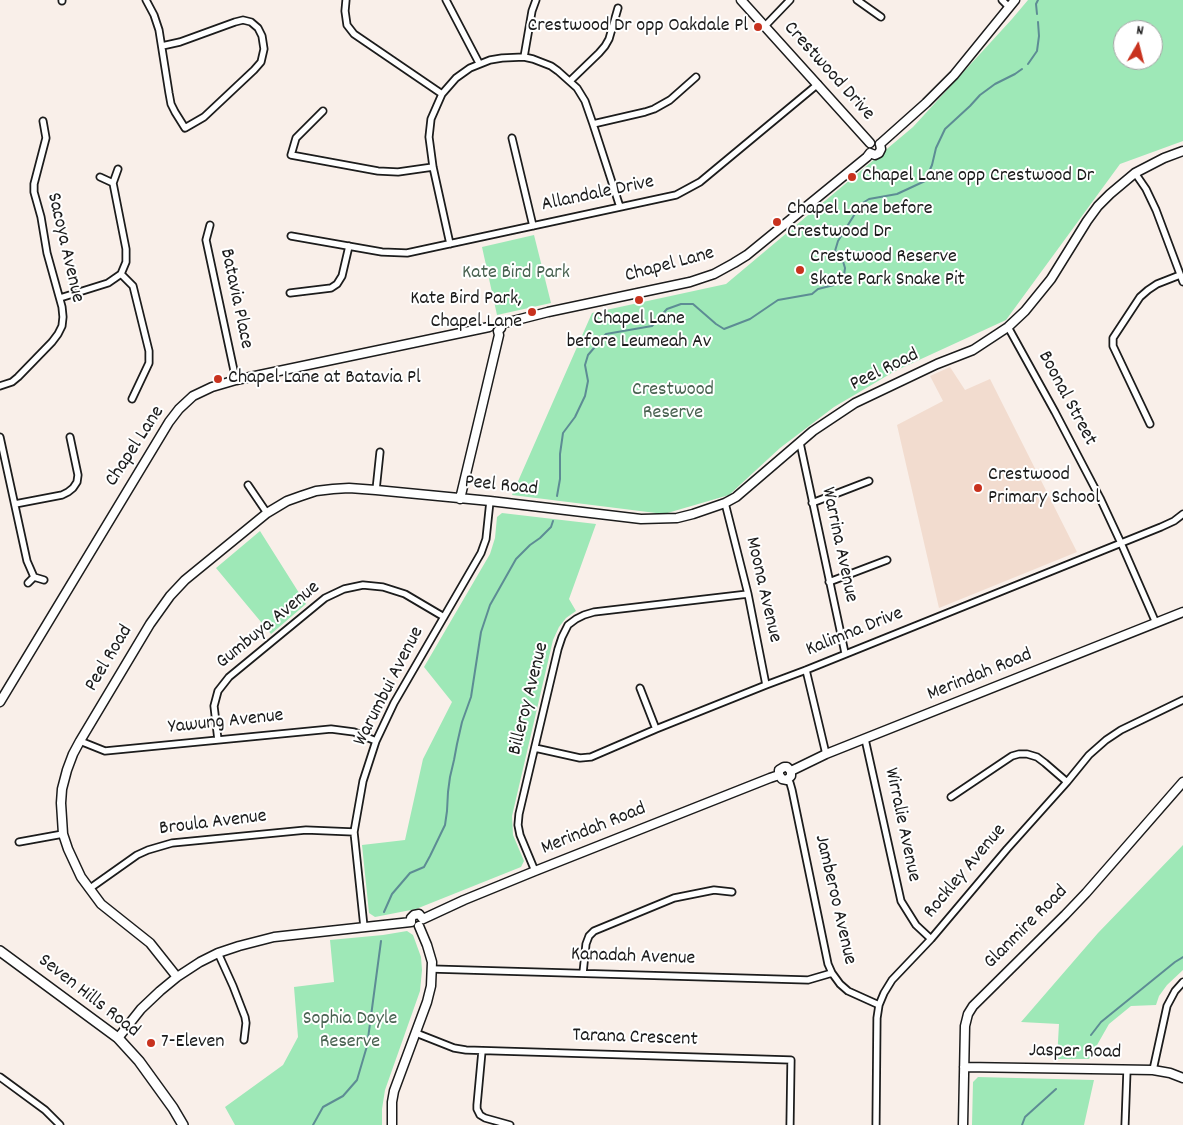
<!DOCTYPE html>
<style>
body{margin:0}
#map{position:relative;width:1183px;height:1125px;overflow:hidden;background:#f9efe9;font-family:Dekko,sans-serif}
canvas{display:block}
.north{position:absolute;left:1113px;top:20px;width:50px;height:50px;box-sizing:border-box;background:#fff;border:1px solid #a4a4a4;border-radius:50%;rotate:8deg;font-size:14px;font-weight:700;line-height:20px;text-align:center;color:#1c1c1c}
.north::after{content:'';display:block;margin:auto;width:18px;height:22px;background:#c8321e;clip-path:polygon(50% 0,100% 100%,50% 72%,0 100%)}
</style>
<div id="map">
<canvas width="1183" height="1125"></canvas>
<div class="north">N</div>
</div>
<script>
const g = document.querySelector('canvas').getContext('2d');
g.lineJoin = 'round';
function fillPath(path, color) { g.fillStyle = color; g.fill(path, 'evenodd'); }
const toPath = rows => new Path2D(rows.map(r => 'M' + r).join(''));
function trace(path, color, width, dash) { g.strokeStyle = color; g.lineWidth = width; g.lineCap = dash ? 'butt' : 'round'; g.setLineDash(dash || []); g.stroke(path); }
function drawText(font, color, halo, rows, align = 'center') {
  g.font = font + ' Dekko,sans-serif'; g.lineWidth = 4; g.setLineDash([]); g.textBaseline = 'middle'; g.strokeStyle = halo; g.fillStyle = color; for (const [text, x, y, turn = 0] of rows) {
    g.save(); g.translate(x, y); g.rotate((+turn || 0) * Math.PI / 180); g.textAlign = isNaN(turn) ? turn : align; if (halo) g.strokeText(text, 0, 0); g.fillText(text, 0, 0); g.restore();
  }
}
fillPath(toPath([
 [950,367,965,390,990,379,1077,552,939,608,897,425,943,401,930,376]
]), '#f2dccf');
fillPath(toPath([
 [1028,0,1183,0,1183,141,1120,164,1006,320,895,371,834,407,780,448,729,495,664,514,512,495,592,313,726,284,913,127,1012,19],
 [1123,30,1153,30,1153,60,1123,60],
 [534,235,551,303,497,315,482,247],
 [502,513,596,524,569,599,576,611,566,618,559,627,553,640,512,816,513,835,524,861,521,867,416,909,375,917,369,913,362,845,405,840,423,759,452,702,424,667,490,554,495,538,497,517],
 [260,531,306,604,271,634,216,568],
 [1183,845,1183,970,1167,985,1159,996,1156,1005,1131,1006,1109,1024,1089,1059,1057,1059,1059,1024,1021,1022,1098,933],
 [407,931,413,935,421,957,422,970,420,991,385,1090,382,1109,382,1125,235,1125,225,1107,283,1065,298,1037,294,987,334,982,330,940,383,935],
 [978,1077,1094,1080,1084,1125,972,1125,973,1082]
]), '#9ee8b7');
trace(toPath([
 [1037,14,1036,4,1038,0],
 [1028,64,1037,51,1039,36,1038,22],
 [557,496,560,479,560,454,563,433,575,417,585,396,588,381,585,365,588,355,606,334,652,326,667,309,681,304,693,304,716,324,724,329,750,319,778,300,812,294,818,289,838,284,844,275,845,268,842,258,835,251,838,241,861,204,869,199,897,194,925,181,932,165,936,148,945,129,970,106,980,95,995,84,1015,74,1022,69],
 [384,912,392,894,410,873,424,867,430,856,445,825,447,811,448,792,450,777,454,760,457,744,462,722,471,697,481,632,490,605,516,559,530,545,540,538,551,527,553,521],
 [1091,1035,1101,1022,1175,962,1183,957],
 [313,1125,323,1107,343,1096,357,1080,367,1046,381,941],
 [1022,1125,1025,1117,1056,1089]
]), '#5d8c94', 2);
const street = toPath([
 [62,0,62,1],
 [146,0,154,15,159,30,169,93,171,104,175,112,185,128,204,117,254,70,261,62,264,49,262,36,258,28,251,22,243,20,235,22,180,42,162,46],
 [346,0,345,11,347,25,354,34,442,94],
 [446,0,479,63],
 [857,0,881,17],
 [1002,0,1009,7],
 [765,26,790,0],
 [524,57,532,11,536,0],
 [570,81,599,53,605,46,609,39,618,8],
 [323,111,296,138,291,155,378,171,398,172,433,167],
 [593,124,645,112,654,109,670,100,696,77],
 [512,138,533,226],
 [1135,173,1146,189,1156,210,1183,282],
 [100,177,113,183],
 [210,225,206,240,236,380],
 [291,236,382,252,407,253,676,195,700,182,818,84],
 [450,244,433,167,429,137,431,119,442,94,456,78,470,68,490,60,502,58,524,57,533,59,551,66,558,71,577,88,585,101,593,124,620,207],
 [121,274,133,286,149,351,149,363,132,399],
 [290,293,331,288,337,284,342,276,349,246],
 [60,298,108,283,121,274,126,262,126,249,113,183,118,169],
 [1008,327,1055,412,1100,498,1121,543,1156,623],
 [0,386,12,382,18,377,52,342,58,334,62,326,63,317,62,307,47,253,41,217,34,192,34,184,46,138,43,121],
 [1150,424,1113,346,1113,338,1140,297,1148,290,1157,284,1180,275],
 [0,437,27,561,34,577,44,580],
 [800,443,845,653],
 [248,485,267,513],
 [376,490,380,452],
 [725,503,748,594,766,685],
 [812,503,869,481],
 [15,504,62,495,68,492,73,488,77,482,78,475,70,437],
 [829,582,887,560],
 [28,583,34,577],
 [806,670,826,754],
 [640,688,656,729],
 [865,739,901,901,916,925,931,939],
 [218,740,214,706,218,691,229,677,325,598,344,589,363,585,383,587,405,594,444,617],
 [80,741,105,751,331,729,354,732,376,741],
 [535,748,580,758,591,757,656,729,766,685,806,670,1161,527,1174,521,1183,514],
 [787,780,790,783,792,790,828,964,832,973,840,984,848,991,879,1005],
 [951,797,1003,762,1012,756,1019,754,1027,754,1037,757,1045,763,1067,782],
 [19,842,63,834],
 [535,871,520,835,518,825,519,814,558,649,562,637,568,625,576,619,584,615,594,612,748,594],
 [89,889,137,855,148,850,172,843,306,830,354,832],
 [364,927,354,832,363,781,376,741,394,703,481,553,486,539,490,501],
 [218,953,233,986,245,1017,246,1023,244,1040],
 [432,969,808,980,832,973],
 [583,973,586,944,589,936,594,931,674,898,714,890,732,892],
 [416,1033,454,1048,466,1050,791,1060,790,1125],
 [482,1051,477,1105,477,1109,480,1115,485,1118,510,1125],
 [1153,1070,1167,1006,1175,991,1183,982],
 [0,1077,45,1110,60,1125],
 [876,1125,877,1018,879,1005,884,993,892,980,931,939,1007,849,1067,782,1089,755,1106,740,1121,730,1183,700],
 [1125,1125,1127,1070]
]);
const secondary = toPath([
 [741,0,870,143],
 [880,144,926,103,954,75,1015,0],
 [870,153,875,155,879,153,881,149,880,144],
 [501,324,548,312,690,282,714,274,734,263,747,255,867,157,870,153],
 [460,499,481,411,499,335,498,331,501,328,501,324],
 [0,702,169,422,179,409,193,396,212,387,236,380,489,327],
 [791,771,826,754,1183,612],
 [779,775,782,779,787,780,791,776,791,771],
 [779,775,779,770,784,767,787,767,791,771],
 [423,919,464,900,535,871,770,778,779,775],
 [411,922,411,918,414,915,419,914,423,919],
 [177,977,150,943,101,904,81,877,68,849,63,834,61,803,62,789,67,770,73,754,80,741,150,624,170,596,185,580,267,513,287,501,301,496,316,491,333,489,349,488,376,490,490,501,641,519,677,518,693,514,725,503,736,497,813,431,855,403,937,364,973,350,1008,327,1025,311,1051,279,1087,221,1098,206,1110,194,1135,173,1164,158,1183,151],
 [118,1038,141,1009,160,991,177,977,200,962,218,953,239,946,274,937,411,922],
 [964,1067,1153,1070,1170,1073,1183,1078],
 [392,1125,392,1102,394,1091,427,1002,431,986,432,962,427,945,419,926],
 [963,1125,965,1026,968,1014,973,1006,1065,915,1086,893,1183,782]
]);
const primary = toPath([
 [0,951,118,1038,139,1061,173,1108,183,1125]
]);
trace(street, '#1c1c1c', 9);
trace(secondary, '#1c1c1c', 11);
trace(primary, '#1c1c1c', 12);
trace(street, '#fff', 5.5);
trace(secondary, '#fff', 8);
trace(primary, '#fff', 9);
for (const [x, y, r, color] of [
 [758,27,5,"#c8321e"],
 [852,177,5,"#c8321e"],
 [777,222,5,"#c8321e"],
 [800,270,5,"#c8321e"],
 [639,300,5,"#c8321e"],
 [532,312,5,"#c8321e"],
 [218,379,5,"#c8321e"],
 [978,488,5,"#c8321e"],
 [151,1043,5,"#c8321e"]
]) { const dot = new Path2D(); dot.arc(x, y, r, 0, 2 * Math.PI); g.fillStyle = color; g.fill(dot); trace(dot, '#fff', 2); }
drawText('20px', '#1c1c1c', '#fff', [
 ["Crestwood Dr opp Oakdale Pl",748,27,"right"],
 ["Chapel Lane opp Crestwood Dr",862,177],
 ["Chapel Lane before",787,210],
 ["Crestwood Dr",787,233],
 ["Crestwood Reserve",810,258],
 ["Skate Park Snake Pit",810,281],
 ["Kate Bird Park,",522,300,"right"],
 ["Chapel Lane",522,323,"right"],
 ["Chapel Lane",639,320,"center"],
 ["before Leumeah Av",639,343,"center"],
 ["Chapel Lane at Batavia Pl",228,379],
 ["Crestwood",988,476],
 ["Primary School",988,499],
 ["7-Eleven",161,1043]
], 'left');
drawText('20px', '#1c1c1c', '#fff', [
 ["Crestwood Drive",828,72,48],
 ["Allandale Drive",598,195,-12],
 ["Sacoya Avenue",64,248,77],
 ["Chapel Lane",670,266,-15],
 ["Batavia Place",235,299,78],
 ["Peel Road",885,371,-26],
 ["Boonal Street",1066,399,62],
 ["Chapel Lane",136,447,-57],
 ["Peel Road",501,487,6],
 ["Warrina Avenue",838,545,78],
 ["Moona Avenue",762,590,77],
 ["Gumbuya Avenue",269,626,-39],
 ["Kalimna Drive",855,633,-22],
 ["Peel Road",110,659,-59],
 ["Merindah Road",980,676,-22],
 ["Warumbui Avenue",390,687,-63],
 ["Billeroy Avenue",530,699,-76],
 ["Yawung Avenue",226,723,-6],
 ["Broula Avenue",213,824,-7],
 ["Wirralie Avenue",901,825,78],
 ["Merindah Road",594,830,-22],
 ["Rockley Avenue",966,872,-50],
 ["Jamberoo Avenue",834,900,77],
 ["Glanmire Road",1027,928,-45],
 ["Kanadah Avenue",633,958,2],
 ["Seven Hills Road",88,997,38],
 ["Tarana Crescent",635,1039,2],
 ["Jasper Road",1075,1053,1]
]);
drawText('20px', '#4a6352', '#fff', [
 ["Kate Bird Park",516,274],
 ["Crestwood",673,391],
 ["Reserve",673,414],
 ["Sophia Doyle",350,1020],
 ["Reserve",350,1043]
]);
</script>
